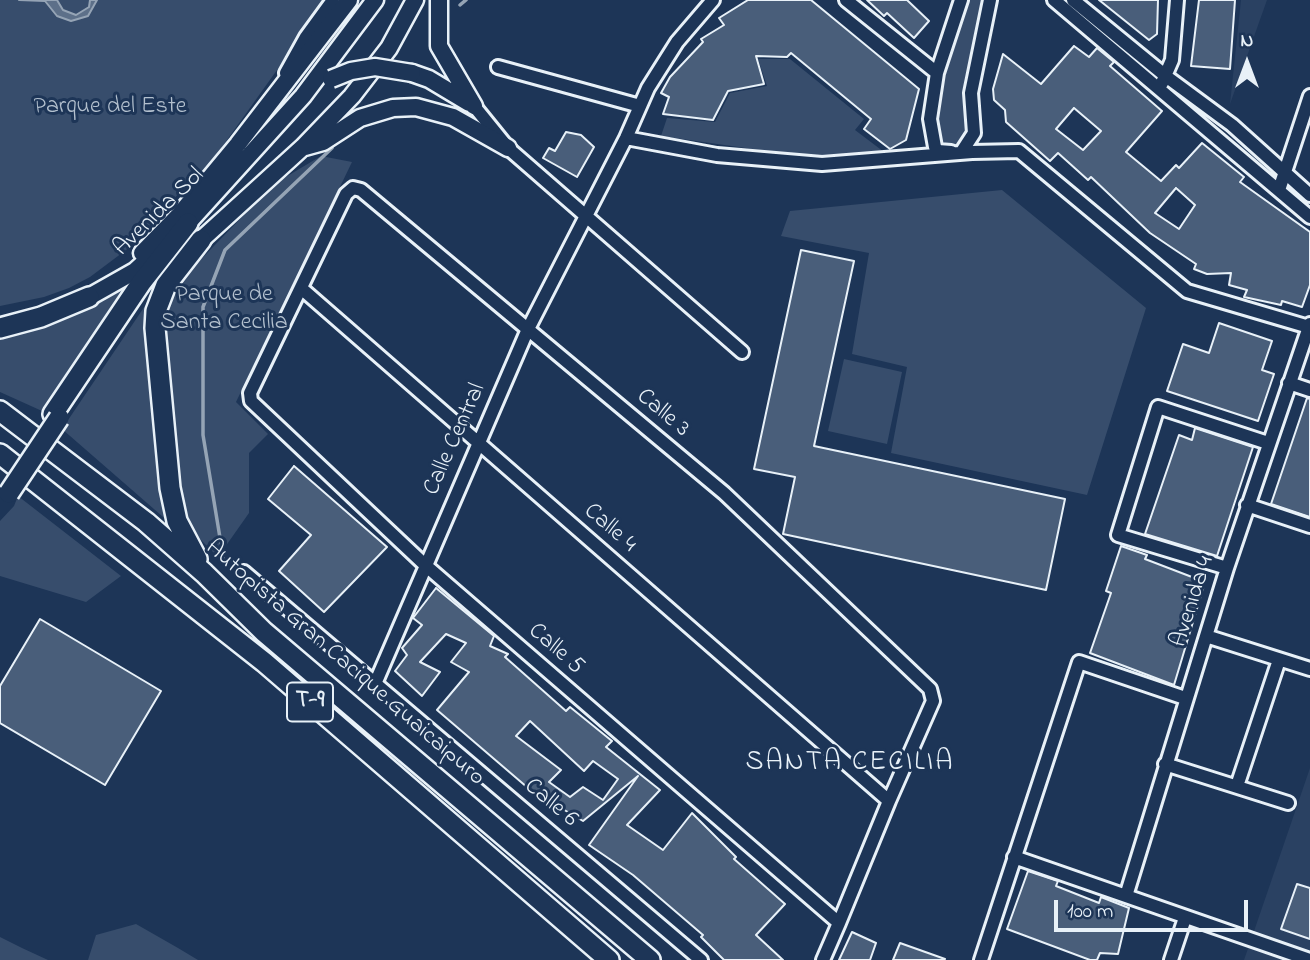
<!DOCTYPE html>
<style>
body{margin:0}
#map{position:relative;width:1310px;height:960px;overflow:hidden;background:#1d3557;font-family:"Indie Flower",sans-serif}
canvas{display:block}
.north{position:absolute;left:1212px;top:28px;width:70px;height:70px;-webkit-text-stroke:5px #1d3557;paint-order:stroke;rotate:0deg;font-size:19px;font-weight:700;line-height:28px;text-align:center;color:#e8f1f8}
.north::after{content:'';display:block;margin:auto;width:24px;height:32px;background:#e8f1f8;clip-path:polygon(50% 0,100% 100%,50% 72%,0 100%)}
.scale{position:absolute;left:1054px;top:900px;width:194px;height:32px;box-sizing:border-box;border:4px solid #e8f1f8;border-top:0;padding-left:9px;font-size:21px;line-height:24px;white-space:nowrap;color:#e8f1f8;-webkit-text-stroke:5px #1d3557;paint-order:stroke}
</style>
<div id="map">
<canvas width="1310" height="960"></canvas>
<div class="north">N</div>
<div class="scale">100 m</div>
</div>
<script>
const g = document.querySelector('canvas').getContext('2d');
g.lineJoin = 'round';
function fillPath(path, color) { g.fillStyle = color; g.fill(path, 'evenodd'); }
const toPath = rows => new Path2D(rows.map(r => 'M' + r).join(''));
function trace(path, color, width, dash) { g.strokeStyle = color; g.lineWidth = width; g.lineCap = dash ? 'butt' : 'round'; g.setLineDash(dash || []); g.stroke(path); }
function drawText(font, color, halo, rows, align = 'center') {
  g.font = font + ' "Indie Flower",sans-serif'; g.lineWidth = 6; g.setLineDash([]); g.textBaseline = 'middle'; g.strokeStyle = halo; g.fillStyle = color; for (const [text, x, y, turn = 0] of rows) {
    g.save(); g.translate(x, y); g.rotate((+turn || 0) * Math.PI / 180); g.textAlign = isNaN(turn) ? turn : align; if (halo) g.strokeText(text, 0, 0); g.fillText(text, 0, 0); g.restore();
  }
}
fillPath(toPath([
 [1241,0,1267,0,1230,104],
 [1310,768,1310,960,1244,960,1252,937]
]), '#2a4162');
fillPath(toPath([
 [0,0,327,0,207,168,186,193,181,191,130,247,90,277,69,288,44,297,0,306],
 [961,0,990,0,968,145,938,151,931,110],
 [758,59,790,59,864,119,855,130,888,155,816,158,661,136,667,118,715,122,730,93,767,86],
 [321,156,352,162,236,402,268,434,249,453,249,513,218,557,195,534,182,506,164,327,169,304,179,282,274,184],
 [1002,190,1146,308,1087,495,891,453,907,367,852,354,869,253,781,236,790,211],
 [138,274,42,411,0,392,0,332,45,322,104,301],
 [153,294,152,387,157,478,170,523,62,429],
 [844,359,902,372,887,444,828,431],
 [18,496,121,576,86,602,0,576,0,521,14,506],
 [136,924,178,948,198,960,88,960,96,935],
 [0,937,22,948,48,960,0,960]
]), '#374d6c');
const water = toPath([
 [19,0,57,0,63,10,76,15,89,7,90,0,97,0,88,16,71,21,57,16,45,1,19,0]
]);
fillPath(water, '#5d7089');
trace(water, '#95a4b5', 2);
trace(toPath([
 [460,5,466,0],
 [224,562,203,435,203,307,225,250,332,148]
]), '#95a4b5', 3.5);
const building = toPath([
 [748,0,811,0,919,89,906,140,890,149,864,129,871,119,791,53,787,57,756,56,764,84,728,91,713,120,663,114,669,97,661,93,670,77,703,42,701,39,724,25,719,18,748,0],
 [867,0,907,0,929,21,914,38,887,13,884,16,867,0],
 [1099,0,1158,0,1157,34,1149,40,1099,0],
 [1199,0,1235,0,1230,69,1191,66,1199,0],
 [1074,46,1089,57,1097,48,1114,62,1110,66,1162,111,1126,152,1161,181,1176,165,1179,168,1202,143,1244,177,1240,182,1310,232,1310,285,1302,307,1282,301,1281,305,1244,297,1247,290,1229,285,1231,273,1207,274,1194,269,1196,264,1150,233,1091,177,1088,180,1058,153,1050,161,1006,122,1005,110,994,100,993,89,1003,54,1041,84,1074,46],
 [1074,108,1101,131,1083,150,1056,129,1074,108],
 [1176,188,1195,205,1179,229,1155,213,1176,188],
 [566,132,581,135,594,147,577,177,543,158,549,148,555,151,566,132],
 [801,250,854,261,814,446,1065,499,1046,590,783,534,795,477,754,469,801,250],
 [1219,323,1272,341,1262,370,1274,374,1258,421,1167,391,1183,344,1209,353,1219,323],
 [1307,398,1310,399,1310,517,1271,504,1307,398],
 [1195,428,1253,447,1217,556,1145,534,1179,435,1192,440,1195,428],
 [294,466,387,547,324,612,279,571,311,535,268,499,294,466],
 [1121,546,1147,555,1145,559,1205,582,1174,685,1090,653,1111,593,1106,591,1121,546],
 [436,588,494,636,490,646,508,654,505,657,566,711,570,707,612,741,606,747,660,790,627,825,663,850,692,813,736,857,734,859,785,904,756,935,783,960,724,960,701,937,703,935,633,875,589,845,638,776,583,821,561,808,556,812,437,710,469,672,451,662,466,643,446,634,420,662,440,672,422,696,395,671,407,655,402,648,422,625,413,618,436,588],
 [530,721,584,771,593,761,618,779,603,800,583,787,570,797,549,782,561,770,516,736,530,721],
 [40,619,161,691,105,785,0,723,0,686,40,619],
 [1028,871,1058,881,1056,886,1099,903,1101,897,1129,908,1118,954,1100,953,1097,960,1090,960,1007,929,1028,871],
 [1297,884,1310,888,1310,939,1281,929,1297,884],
 [852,932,876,943,870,960,839,960,852,932],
 [900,943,945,959,944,960,893,960,900,943]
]);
fillPath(building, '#495e7a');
trace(building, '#e8f1f8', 2);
const minor = toPath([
 [846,0,937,73],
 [1054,0,1310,217],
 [1073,0,1167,77,1232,125,1310,195],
 [498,67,640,106],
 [286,73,306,37,333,0],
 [1162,83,1172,60,1177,0],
 [474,106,508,148,742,352],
 [626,138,717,155,822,164,972,152,1019,151,1187,291,1309,327],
 [951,152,938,151,935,147,930,119,937,73,961,0],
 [961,153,974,133,971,93,990,0],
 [1279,190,1310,96],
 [301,288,889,801],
 [1289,383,1310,390],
 [1247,505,1310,526],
 [1227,568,1118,535,1158,407,1268,443],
 [244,572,701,960],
 [1206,636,1310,669],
 [375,684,528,329,626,138,648,88,677,42,713,0],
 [1165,764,1288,803],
 [1237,786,1279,660],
 [1014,857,1310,960],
 [1126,896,1227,568,1310,324],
 [823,960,839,923,889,801,933,701,930,689,724,493,361,190,353,188,346,194,250,393,251,401,424,564,839,923],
 [981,960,1079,662,1185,698],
 [1171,960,1185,918]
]);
const major = toPath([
 [439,0,439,46,474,106],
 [412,73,429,79,469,103],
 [305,147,323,142,360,118,393,108,416,107,453,117,508,148],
 [177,227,188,223,303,96,375,0],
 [201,240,303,147,352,96,389,48,415,0],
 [142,253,179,215,238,144,349,0],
 [89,297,135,271,158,250]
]);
const highway = toPath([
 [0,328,41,317,89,297],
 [0,411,146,522,204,573,264,632,650,960],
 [53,414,141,283,188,223],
 [0,454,264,662,609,960],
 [197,559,177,521,170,488,155,328,156,311,166,285,201,240]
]);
trace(minor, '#e8f1f8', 18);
trace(major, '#e8f1f8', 21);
trace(highway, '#e8f1f8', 24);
trace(minor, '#1d3557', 12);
trace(major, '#1d3557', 16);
trace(highway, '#1d3557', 19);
const majorBridge = toPath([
 [331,79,351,71,375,67,412,73]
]);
const highwayBridge = toPath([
 [9,493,59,418]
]);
trace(majorBridge, '#e8f1f8', 21, []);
trace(highwayBridge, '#e8f1f8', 24, []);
trace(majorBridge, '#1d3557', 16);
trace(highwayBridge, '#1d3557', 19);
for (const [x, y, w] of [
 [310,702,46]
]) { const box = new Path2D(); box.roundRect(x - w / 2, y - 19.5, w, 39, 5); g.fillStyle = '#1d3557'; g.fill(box); trace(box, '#e8f1f8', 2); }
drawText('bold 23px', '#e8f1f8', null, [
 ["T-9",310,702]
]);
drawText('24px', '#b3c0ce', '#1d3557', [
 ["Parque del Este",110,108],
 ["Parque de",224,296],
 ["Santa Cecilia",224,324]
]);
drawText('24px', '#e8f1f8', '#1d3557', [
 ["Avenida Sol",160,213,-44],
 ["Calle 3",662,414,40],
 ["Calle Central",456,440,-66],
 ["Calle 4",609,529,41],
 ["Avenida 4",1194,602,-72],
 ["Calle 5",555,650,41],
 ["Autopista Gran Cacique Guaicaipuro",344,664,41],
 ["Calle 6",550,804,40]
]);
g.letterSpacing = '2px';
drawText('28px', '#e8f1f8', '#1d3557', [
 ["SANTA CECILIA",850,764]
]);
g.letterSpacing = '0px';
</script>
